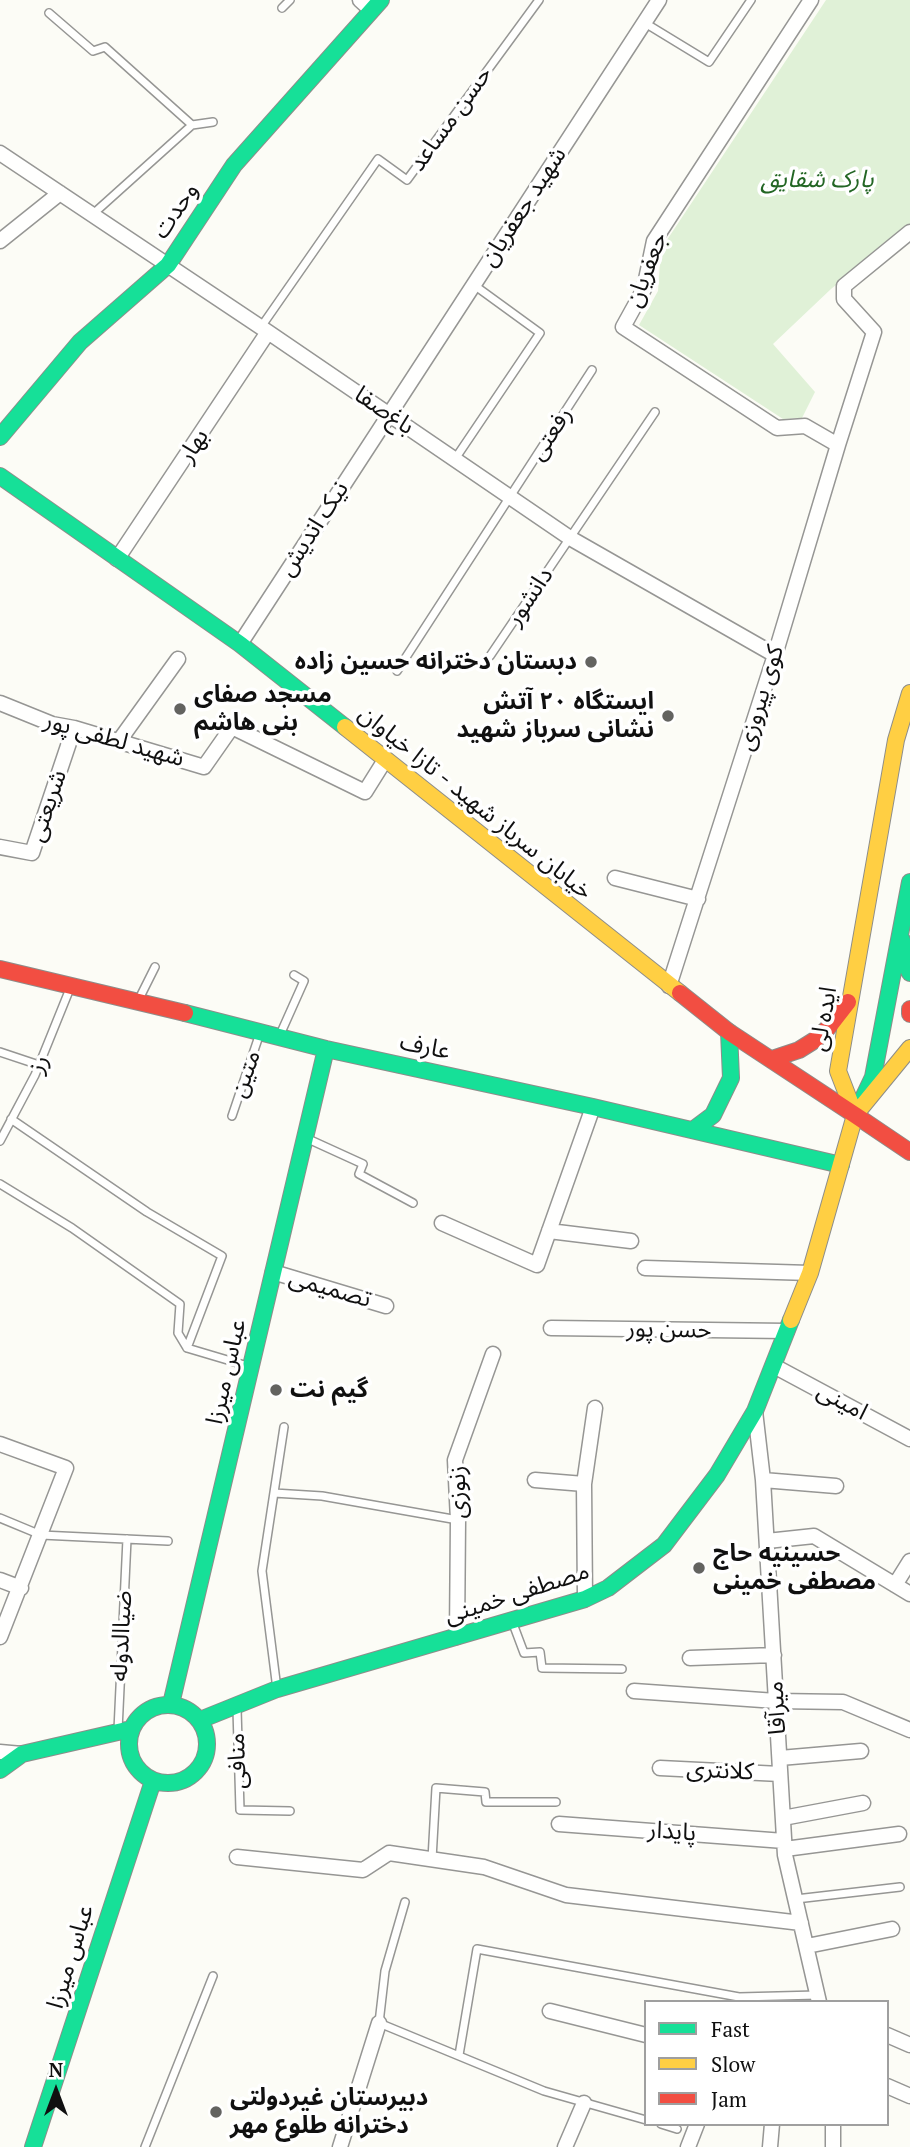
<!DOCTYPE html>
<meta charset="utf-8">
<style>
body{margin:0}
#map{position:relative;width:910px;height:2147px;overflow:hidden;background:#fcfcf6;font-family:"PT Serif",serif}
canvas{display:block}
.legend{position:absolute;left:644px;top:2000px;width:245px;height:126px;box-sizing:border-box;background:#fff;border:2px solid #9f9f9f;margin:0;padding:9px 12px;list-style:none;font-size:21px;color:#101010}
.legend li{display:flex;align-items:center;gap:14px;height:35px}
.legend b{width:35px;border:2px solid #9f9f9f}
.north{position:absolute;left:21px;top:2056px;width:70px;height:70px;-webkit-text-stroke:5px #fff;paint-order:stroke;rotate:0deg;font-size:19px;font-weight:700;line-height:28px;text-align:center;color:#101010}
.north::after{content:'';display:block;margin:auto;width:24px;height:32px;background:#101010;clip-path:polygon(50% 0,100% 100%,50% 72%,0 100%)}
</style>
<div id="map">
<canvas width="910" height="2147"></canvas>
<ul class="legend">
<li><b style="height:9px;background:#16e098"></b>Fast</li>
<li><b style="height:9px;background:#ffcf43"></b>Slow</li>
<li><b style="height:9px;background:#f24e42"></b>Jam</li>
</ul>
<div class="north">N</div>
</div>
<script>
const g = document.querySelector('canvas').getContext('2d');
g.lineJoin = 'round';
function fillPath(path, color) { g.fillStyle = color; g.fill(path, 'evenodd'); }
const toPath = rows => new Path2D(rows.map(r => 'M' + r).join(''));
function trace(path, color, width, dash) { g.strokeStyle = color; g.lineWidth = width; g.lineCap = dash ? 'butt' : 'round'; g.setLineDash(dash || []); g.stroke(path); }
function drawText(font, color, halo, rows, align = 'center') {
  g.font = font + ' "PT Serif","Noto Sans Arabic",serif'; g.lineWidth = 7; g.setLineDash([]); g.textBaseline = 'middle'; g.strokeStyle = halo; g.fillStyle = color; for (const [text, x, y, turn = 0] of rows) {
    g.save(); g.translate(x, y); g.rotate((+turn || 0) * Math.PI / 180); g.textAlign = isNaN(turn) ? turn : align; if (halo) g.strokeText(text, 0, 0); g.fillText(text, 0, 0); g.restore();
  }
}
fillPath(toPath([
 [826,0,910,0,910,225,831,289,773,344,815,392,802,418,783,419,639,325,658,291,661,249]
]), '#e0f1d7');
const lane = toPath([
 [282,8,290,0],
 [49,13,93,51,105,47,192,125],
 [645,23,709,62,751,0],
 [93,214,192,125,213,122],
 [261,327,378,159,407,180,539,0],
 [455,459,540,333,474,285],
 [490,656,655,412],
 [397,671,592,370],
 [138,1001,155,967],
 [279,1037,304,981,294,975],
 [0,1052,39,1065],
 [232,1116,260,1033],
 [11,1119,147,1212,222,1256,187,1348],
 [306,1138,363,1164,359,1174,413,1203],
 [0,1141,35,1075,71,986],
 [0,1184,72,1228,180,1304,178,1333,187,1348,251,1367],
 [274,1493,322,1496,458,1520],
 [0,1518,41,1535,168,1541],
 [512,1621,524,1653,540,1652,542,1668,622,1669],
 [277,1689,262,1571,284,1427],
 [237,1709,240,1810,290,1811],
 [118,1730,127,1539],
 [432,1859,436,1788,485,1792,486,1802,556,1802],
 [796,1899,900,1887],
 [405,1902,385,1971,379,2023,544,2091,646,2120],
 [459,2055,477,1949,739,1997,817,1995],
 [661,2124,677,2129],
 [145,2147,213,1976]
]);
const street = toPath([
 [360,0,371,10],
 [0,153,268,332,570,538,775,655],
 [0,241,60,193],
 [838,445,874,332,844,299,844,286,910,232],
 [117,559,268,332],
 [240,644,659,0],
 [0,703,52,724,74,728,204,767,232,727,365,792,385,760],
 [119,741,178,659],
 [0,847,32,853,74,728],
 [615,878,698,899],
 [669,986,775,655,838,445,805,426,777,428,623,327,644,289,654,241,811,0],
 [442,1223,537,1265,593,1107],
 [549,1231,631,1241],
 [645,1268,810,1273],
 [273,1272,386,1306],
 [551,1328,787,1331],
 [774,1366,910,1439],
 [755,1411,763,1480,785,1855,819,2002],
 [0,1444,66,1468,0,1637],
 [535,1480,584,1484,585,1599],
 [763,1480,836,1486],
 [584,1484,595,1408],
 [767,1541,814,1536,910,1594],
 [0,1580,21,1588],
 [895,1585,910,1561],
 [457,1637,458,1520,455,1460,493,1354],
 [690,1658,774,1655],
 [634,1691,776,1701,843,1702,910,1730],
 [0,1752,22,1754],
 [780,1758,861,1751],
 [660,1768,780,1774],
 [783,1818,863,1803],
 [559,1824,784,1841],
 [785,1849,899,1834],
 [237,1857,363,1870,389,1853,484,1867,566,1895,801,1923],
 [807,1946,892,1929],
 [550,2011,646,2035],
 [887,2035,910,2045],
 [887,2086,910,2096],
 [833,2124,833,2147],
 [340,2147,379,2023],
 [565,2147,584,2103],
 [688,2147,697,2124],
 [770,2147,772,2124]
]);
const fast = toPath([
 [0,437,80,342,168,265,234,165,381,0],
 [0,476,240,644,345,727],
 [902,940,904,961,910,973],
 [185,1013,326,1049,593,1107,841,1165],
 [855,1115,873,1077,910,882],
 [693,1130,713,1115,731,1078,729,1032],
 [171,1704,326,1049],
 '129 1744a39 39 0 1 1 78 0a39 39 0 1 1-78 0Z',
 [200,1720,277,1689,585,1599,608,1588,664,1545,717,1475,755,1411,791,1320],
 [0,1770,22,1754,131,1729],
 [33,2147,153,1781]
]);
const slow = toPath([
 [345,727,680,993],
 [855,1115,838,1071,896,740,910,693],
 [791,1320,810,1273,855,1115,910,1048]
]);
const jam = toPath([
 [0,969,185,1013],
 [680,993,729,1032,855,1115],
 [910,1009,910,1014],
 [772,1059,799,1050,815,1040,827,1029,848,1002],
 [855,1115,910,1152]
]);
trace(lane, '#969694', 10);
trace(street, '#969694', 17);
trace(fast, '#8d8d8a', 18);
trace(slow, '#8d8d8a', 18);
trace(jam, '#8d8d8a', 18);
trace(lane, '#fffffe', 7);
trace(street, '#fffffe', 14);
trace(fast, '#16e098', 16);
trace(slow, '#ffcf43', 16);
trace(jam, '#f24e42', 16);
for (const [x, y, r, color] of [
 [591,662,7,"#636360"],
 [180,709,7,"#636360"],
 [668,716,7,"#636360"],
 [276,1390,7,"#636360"],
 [699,1568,7,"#636360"],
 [216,2112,7,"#636360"]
]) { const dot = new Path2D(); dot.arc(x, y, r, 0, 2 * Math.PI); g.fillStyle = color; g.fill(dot); trace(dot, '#fff', 2.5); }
drawText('24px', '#101010', '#fff', [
 ["حسن مساعد",451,119,-54],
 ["شهید جعفریان",524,207,-57],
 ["وحدت",176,211,-56],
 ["جعفریان",647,270,-69],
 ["باغ‌صفا",384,411,34],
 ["رفعتی",551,434,-57],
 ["بهار",194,446,-57],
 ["نیک اندیش",314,529,-57],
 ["دانشور",530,597,-56],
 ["کوی پیروزی",761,698,-73],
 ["شهید لطفی پور",114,740,16],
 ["خیابان سرباز شهید - تازا خیاوان",475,803,39],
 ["شریعتی",48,806,-71],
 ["ایده لى",824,1019,-80],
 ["عارف",425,1047,12],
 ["رز",39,1064,-67],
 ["متین",246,1074,-71],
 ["تصمیمی",330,1289,16],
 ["حسن پور",669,1330,1],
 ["عباس میرزا",227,1372,-77],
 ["امینی",842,1402,28],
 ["زنوزی",458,1492,-90],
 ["مصطفی خمینی",517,1594,-18],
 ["ضیاالدوله",122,1636,-87],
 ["میرآقا",777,1708,-93],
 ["منافی",238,1761,-92],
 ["کلانتری",720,1771,3],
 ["پایدار",672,1832,4],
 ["عباس میرزا",71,1957,-73]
]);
drawText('italic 24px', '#236624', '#fff', [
 ["پارک شقایق",817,180]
]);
drawText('bold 24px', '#101010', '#fff', [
 ["دبستان دخترانه حسین زاده",577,662,"right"],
 ["مسجد صفای",194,695],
 ["بنی هاشم",194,723],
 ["ایستگاه ۲۰ آتش",654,702,"right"],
 ["نشانی سرباز شهید",654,730,"right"],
 ["گیم نت",290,1390],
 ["حسینیه حاج",713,1554],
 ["مصطفی خمینی",713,1582],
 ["دبیرستان غیردولتی",230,2098],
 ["دخترانه طلوع مهر",230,2126]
], 'left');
</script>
